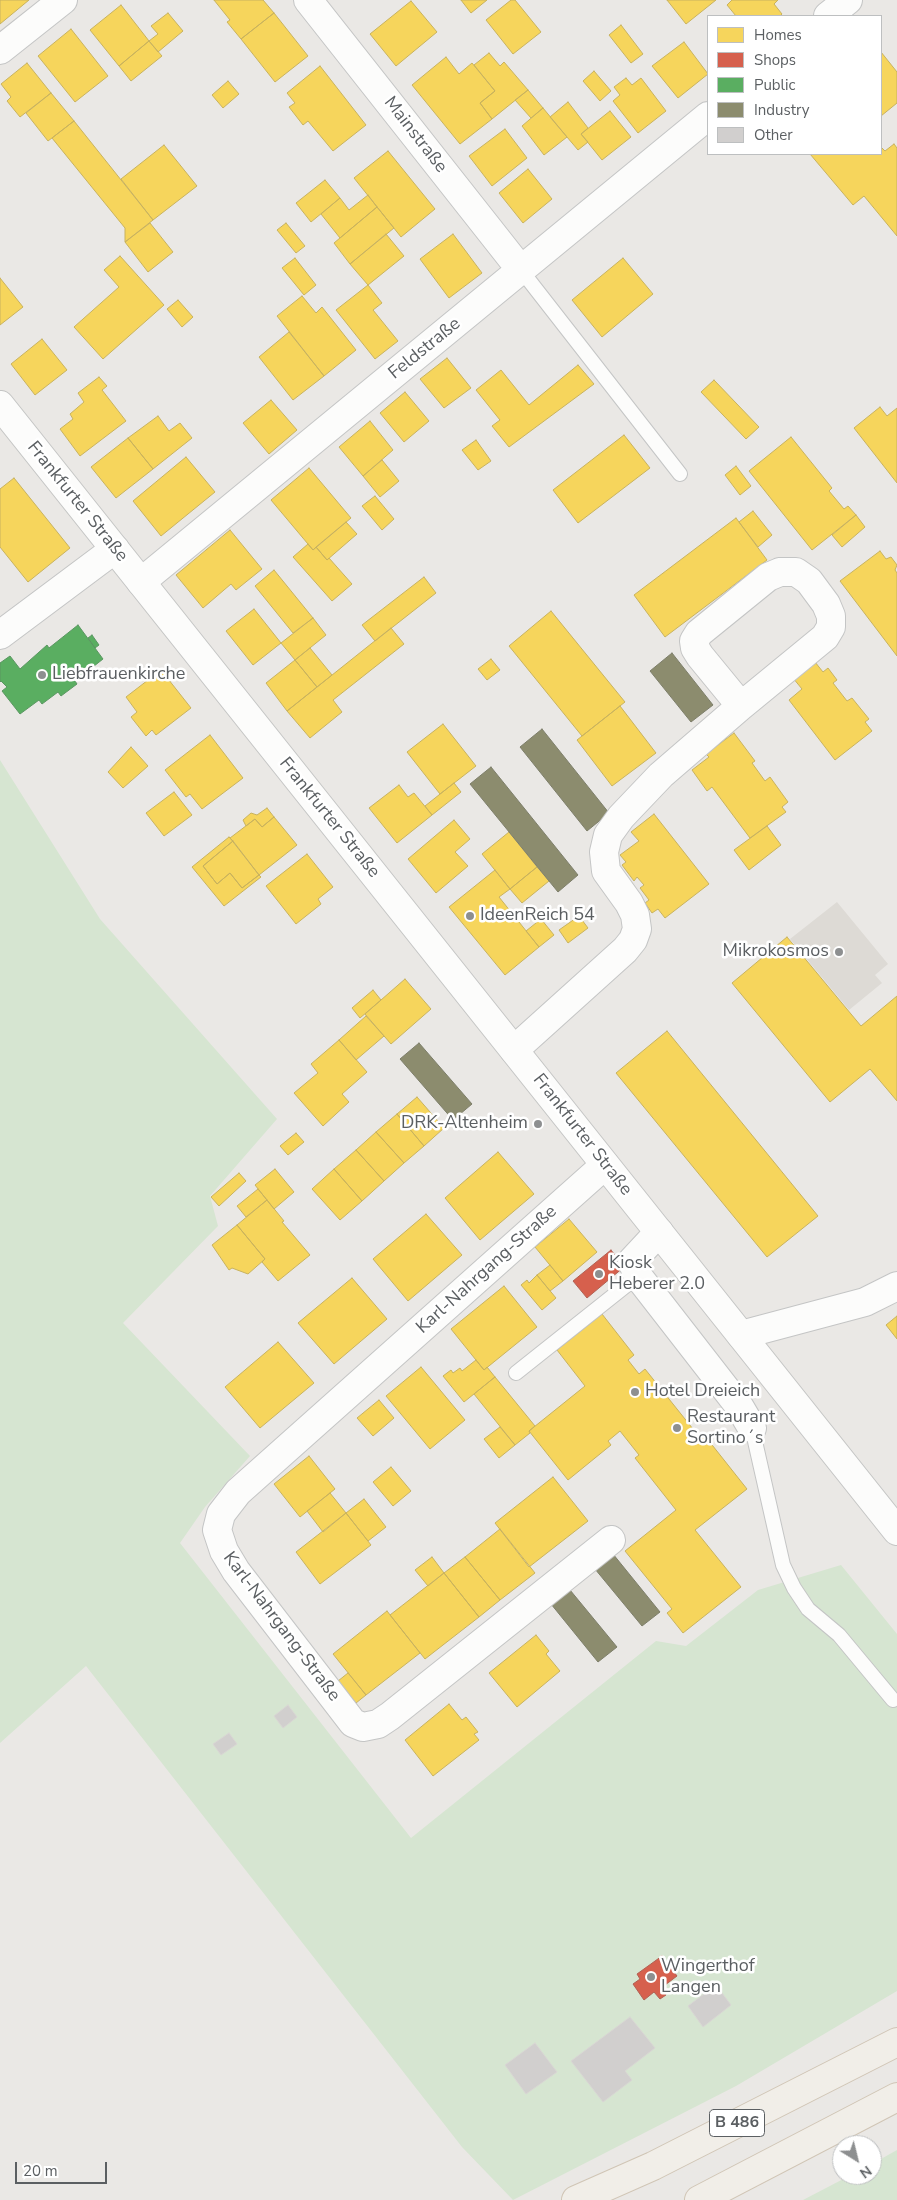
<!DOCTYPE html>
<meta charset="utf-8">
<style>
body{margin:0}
#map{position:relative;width:897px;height:2200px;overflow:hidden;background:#eae8e5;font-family:"Nunito Sans",sans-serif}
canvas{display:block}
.legend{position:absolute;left:707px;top:15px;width:175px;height:140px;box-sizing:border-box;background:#fff;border:1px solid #bdbfc0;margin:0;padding:6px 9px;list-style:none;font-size:15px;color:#5b5f62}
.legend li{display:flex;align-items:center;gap:10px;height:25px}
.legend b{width:25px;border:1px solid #bdbfc0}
.north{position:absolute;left:832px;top:2135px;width:50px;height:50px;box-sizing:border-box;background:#fff;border:1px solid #bdbfc0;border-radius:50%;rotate:144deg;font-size:14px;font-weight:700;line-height:20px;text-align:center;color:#5b5f62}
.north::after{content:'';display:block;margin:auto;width:18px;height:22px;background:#8d8f90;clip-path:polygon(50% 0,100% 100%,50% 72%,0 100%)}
.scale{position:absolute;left:15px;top:2162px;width:92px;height:22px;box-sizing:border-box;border:2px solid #5b5f62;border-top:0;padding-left:6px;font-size:15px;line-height:18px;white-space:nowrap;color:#5b5f62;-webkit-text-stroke:4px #fff;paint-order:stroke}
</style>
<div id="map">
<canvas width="897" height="2200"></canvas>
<ul class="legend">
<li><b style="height:14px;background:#f6d55c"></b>Homes</li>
<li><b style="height:14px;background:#d6604d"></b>Shops</li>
<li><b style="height:14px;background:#5aae61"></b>Public</li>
<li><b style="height:14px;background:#8c8c6e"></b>Industry</li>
<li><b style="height:14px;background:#d1cfce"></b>Other</li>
</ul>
<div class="north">N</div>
<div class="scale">20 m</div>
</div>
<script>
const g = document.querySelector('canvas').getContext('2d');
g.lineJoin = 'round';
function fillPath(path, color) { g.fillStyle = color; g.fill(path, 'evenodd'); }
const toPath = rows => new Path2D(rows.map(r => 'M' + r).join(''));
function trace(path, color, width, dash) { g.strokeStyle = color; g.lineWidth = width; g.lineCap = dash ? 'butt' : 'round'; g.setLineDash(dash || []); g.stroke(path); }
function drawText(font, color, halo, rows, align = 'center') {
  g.font = font + ' "Nunito Sans",sans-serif'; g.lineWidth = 5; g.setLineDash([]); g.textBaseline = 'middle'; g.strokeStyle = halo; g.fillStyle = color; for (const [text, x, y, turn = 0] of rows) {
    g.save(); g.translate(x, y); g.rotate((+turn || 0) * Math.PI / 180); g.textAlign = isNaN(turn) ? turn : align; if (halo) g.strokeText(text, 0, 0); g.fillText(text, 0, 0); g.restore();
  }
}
fillPath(toPath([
 [837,902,888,964,875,975,882,983,849,1010,790,939]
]), '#dddad5');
fillPath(toPath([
 [0,760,100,919,277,1119,210,1196,218,1226,123,1323,250,1456,205,1507,180,1543,411,1838,656,1641,686,1646,758,1590,841,1565,897,1634,897,1991,736,2086,513,2200,462,2147,86,1666,0,1743],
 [897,2150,897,2200,803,2200,851,2175,872,2175,872,2164]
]), '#d6e5d1');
const homes = toPath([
 [0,0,29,0,0,24,0,0],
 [214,0,263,0,274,13,241,39,227,22,230,20,214,0],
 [461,0,487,0,471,13,461,0],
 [511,0,515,0,541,32,513,54,486,20,511,0],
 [667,0,716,0,686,24,667,0],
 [732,0,778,0,774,4,782,14,780,16,736,16,727,5,732,0],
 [411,1,437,32,396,66,370,34,411,1],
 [121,5,149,41,119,66,90,30,121,5],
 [168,13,183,31,158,52,149,41,158,34,151,26,168,13],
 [274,13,308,56,275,82,241,39,274,13],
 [621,25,643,54,631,63,609,35,621,25],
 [71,29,108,76,75,102,38,56,71,29],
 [149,41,162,56,131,81,119,66,149,41],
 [684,42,708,74,678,98,652,66,684,42],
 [881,52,897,72,897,103,881,116,881,52],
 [489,53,500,66,504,62,528,90,492,119,480,103,495,91,474,65,489,53],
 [446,57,459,74,472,63,495,91,480,103,492,119,460,144,412,85,446,57],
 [27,63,51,93,20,117,7,101,11,97,1,84,27,63],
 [320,66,366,125,333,151,308,121,303,125,289,107,295,103,287,93,320,66],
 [594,71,611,91,600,101,583,81,594,71],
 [626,78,632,85,641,78,666,111,638,133,613,101,620,95,614,87,626,78],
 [228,81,239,94,223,108,212,95,228,81],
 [528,90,543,108,531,118,515,100,528,90],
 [51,93,74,121,48,141,26,113,51,93],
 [568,102,588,128,581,134,588,142,578,150,550,117,568,102],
 [543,108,567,137,544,155,522,126,543,108],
 [610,111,631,137,602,160,581,134,610,111],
 [74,121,153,220,125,242,125,228,52,138,74,121],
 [505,129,527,158,492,186,469,156,505,129],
 [894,144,897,148,897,236,864,196,853,205,810,154,881,154,881,147,885,151,894,144],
 [164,145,197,186,153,220,121,179,164,145],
 [388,151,435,209,401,237,354,178,388,151],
 [528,169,552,199,523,223,499,193,528,169],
 [325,180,340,198,311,222,296,203,325,180],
 [368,195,377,207,340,238,321,214,340,198,349,210,368,195],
 [377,207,394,228,350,264,334,243,377,207],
 [150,223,173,252,148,272,125,242,150,223],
 [286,223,305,246,296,253,277,230,286,223],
 [386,234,404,256,368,285,350,264,386,234],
 [453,234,482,273,449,298,420,259,453,234],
 [120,256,164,305,103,359,74,327,119,287,104,270,120,256],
 [295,258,316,285,304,295,282,268,295,258],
 [623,258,653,294,602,337,572,300,623,258],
 [0,278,23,307,0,325,0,278],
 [368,285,382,303,373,310,398,341,375,359,336,310,368,285],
 [302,296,316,313,322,307,356,350,324,376,277,316,302,296],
 [178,300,193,317,182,327,167,309,178,300],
 [289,332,324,376,293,400,259,357,289,332],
 [42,339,67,370,35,395,11,364,42,339],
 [447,358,471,388,444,408,420,379,447,358],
 [578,365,594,384,509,447,492,426,500,420,476,390,501,370,529,405,578,365],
 [99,377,107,386,102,390,126,421,80,456,60,429,73,419,70,414,84,402,78,393,99,377],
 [714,380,759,427,746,439,701,392,714,380],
 [405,392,429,421,404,442,380,413,405,392],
 [271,400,297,430,269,454,243,423,271,400],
 [880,407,887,416,897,408,897,483,854,428,880,407],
 [158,416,169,431,180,423,192,438,153,469,128,438,158,416],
 [370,421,393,450,363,476,339,447,370,421],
 [624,435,650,468,578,523,553,490,624,435],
 [791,437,832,488,829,491,844,509,848,506,856,515,812,550,749,471,791,437],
 [128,438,153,469,116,498,91,467,128,438],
 [476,440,491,461,478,470,462,450,476,440],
 [186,457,215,492,161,536,133,501,186,457],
 [382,460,399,481,380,497,363,476,382,460],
 [736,466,751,486,740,495,725,475,736,466],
 [309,468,351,518,313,550,271,500,309,468],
 [14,478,70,548,28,582,0,547,0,489,14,478],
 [375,496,394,519,382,530,362,506,375,496],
 [753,511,772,535,758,547,739,522,753,511],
 [856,515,865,527,842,547,832,535,856,515],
 [736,518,767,560,665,637,634,595,736,518],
 [346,522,357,534,327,560,316,547,346,522],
 [230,530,262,569,236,590,231,584,203,608,176,575,230,530],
 [308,544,313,550,316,547,327,560,329,558,352,584,332,601,293,557,308,544],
 [880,551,886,559,891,557,897,565,895,570,897,573,897,656,840,581,880,551],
 [274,570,313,618,293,633,255,586,274,570],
 [424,577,436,593,375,641,362,625,424,577],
 [254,609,281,643,253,665,226,631,254,609],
 [551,611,625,702,582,736,509,646,551,611],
 [313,618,326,635,295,660,281,643,313,618],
 [391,628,404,644,333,700,342,712,310,738,287,711,391,628],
 [310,648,332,675,317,687,295,660,310,648],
 [491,659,500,670,487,680,478,669,491,659],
 [295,660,317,687,287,711,266,683,295,660],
 [815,662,823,672,828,668,837,680,833,683,847,701,852,698,869,719,865,722,872,731,835,760,789,700,802,689,793,678,815,662],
 [161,670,191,708,156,735,152,730,146,736,131,717,137,712,126,697,161,670],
 [620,706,656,753,612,786,577,740,620,706],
 [443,724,476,766,440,794,407,752,443,724],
 [734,733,755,761,752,763,765,781,770,777,788,802,782,807,786,812,750,838,712,787,707,791,692,770,709,757,706,754,734,733],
 [210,735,243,778,202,809,190,794,186,797,165,770,210,735],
 [131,747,148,766,123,788,108,772,131,747],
 [454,783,461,792,432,815,425,806,454,783],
 [399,785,408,797,414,793,432,815,397,843,369,808,399,785],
 [174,792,192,815,164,836,146,813,174,792],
 [267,808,274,817,262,827,255,819,246,826,243,820,251,813,257,815,267,808],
 [654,814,709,884,665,918,658,909,652,913,645,903,649,900,640,888,644,885,637,877,634,881,622,865,626,862,620,855,639,841,631,832,654,814],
 [274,817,297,845,259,875,230,838,255,819,262,827,274,817],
 [454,820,470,839,455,852,468,866,436,893,408,859,454,820],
 [767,826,781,845,749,870,734,850,767,826],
 [509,832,537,867,510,889,482,854,509,832],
 [229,837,233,841,203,866,217,884,230,873,242,888,259,875,261,877,224,906,192,867,229,837],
 [233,841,259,875,242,888,230,873,217,884,203,866,233,841],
 [307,854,333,887,318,899,321,904,296,924,266,886,307,854],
 [537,867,549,881,522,903,510,889,537,867],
 [495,870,510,889,499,897,539,947,505,975,449,907,495,870],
 [579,916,588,928,568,943,559,930,579,916],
 [541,919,554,935,539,947,526,931,541,919],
 [787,937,861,1026,897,996,897,1101,870,1069,830,1102,732,983,787,937],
 [405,979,431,1009,391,1044,365,1014,405,979],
 [373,990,381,1000,360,1018,352,1008,373,990],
 [366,1016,384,1036,356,1060,339,1040,366,1016],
 [667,1031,818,1216,767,1257,616,1073,667,1031],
 [339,1040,367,1072,342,1094,349,1102,323,1126,294,1093,318,1073,311,1064,339,1040],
 [417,1097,444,1128,424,1146,397,1114,417,1097],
 [397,1114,424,1146,404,1163,376,1132,397,1114],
 [376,1132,404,1163,384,1181,356,1150,376,1132],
 [296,1133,304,1142,288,1155,280,1146,296,1133],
 [356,1150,384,1181,362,1201,334,1169,356,1150],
 [498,1152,534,1194,480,1240,445,1198,498,1152],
 [275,1169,294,1192,274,1209,255,1185,275,1169],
 [334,1169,362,1201,340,1220,312,1189,334,1169],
 [239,1173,246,1181,219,1206,211,1197,239,1173],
 [258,1189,267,1200,246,1217,237,1206,258,1189],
 [267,1200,284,1221,282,1222,310,1255,278,1281,262,1262,265,1259,237,1225,267,1200],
 [426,1214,462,1255,408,1301,373,1259,426,1214],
 [569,1219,597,1252,563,1281,535,1247,569,1219],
 [237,1225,265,1259,248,1274,232,1268,229,1270,212,1245,237,1225],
 [550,1265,563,1281,550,1291,537,1275,550,1265],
 [537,1275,556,1298,542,1310,521,1285,527,1280,529,1283,537,1275],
 [352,1278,387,1319,334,1364,298,1323,352,1278],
 [504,1286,537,1327,484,1370,451,1329,504,1286],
 [602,1314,634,1355,628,1360,639,1374,645,1369,701,1439,705,1436,747,1489,695,1530,741,1587,683,1633,667,1613,672,1609,625,1551,676,1510,635,1458,639,1455,620,1431,608,1441,611,1445,568,1480,529,1431,585,1386,557,1350,602,1314],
 [897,1316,897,1339,886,1325,897,1316],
 [278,1342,314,1383,260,1428,225,1387,278,1342],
 [476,1360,484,1370,487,1367,495,1377,464,1402,443,1376,451,1370,453,1373,460,1368,462,1371,476,1360],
 [421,1367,465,1420,430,1449,386,1396,421,1367],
 [495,1377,535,1426,529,1431,530,1433,515,1445,474,1394,495,1377],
 [379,1400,394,1418,373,1436,357,1418,379,1400],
 [500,1427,515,1445,499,1458,484,1439,500,1427],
 [309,1456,335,1489,300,1517,274,1484,309,1456],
 [391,1467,411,1491,393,1506,373,1482,391,1467],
 [553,1477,588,1521,529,1567,495,1523,553,1477],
 [330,1493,346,1513,323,1532,307,1511,330,1493],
 [364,1499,386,1527,368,1541,346,1513,364,1499],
 [346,1513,371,1545,320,1584,296,1552,346,1513],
 [500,1529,535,1573,500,1600,465,1557,500,1529],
 [432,1557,444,1573,428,1586,415,1570,432,1557],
 [465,1557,500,1600,479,1617,444,1573,465,1557],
 [444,1573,479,1617,425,1659,390,1615,444,1573],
 [387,1611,420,1653,366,1695,333,1654,387,1611],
 [536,1635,549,1651,546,1654,560,1671,517,1707,489,1673,536,1635],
 [348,1673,366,1695,356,1703,338,1681,348,1673],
 [449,1704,462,1720,466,1717,478,1732,474,1734,479,1740,433,1776,405,1740,449,1704]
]);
fillPath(homes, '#f6d55c');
trace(homes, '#c8b25e', 1);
const shops = toPath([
 [611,1250,624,1267,587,1298,573,1281,611,1250],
 [662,1956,677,1976,661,1988,666,1995,660,1999,654,1992,644,2000,633,1984,640,1979,637,1974,662,1956]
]);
fillPath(shops, '#d6604d');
trace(shops, '#b16053', 1);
const public = toPath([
 [78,625,103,659,75,681,77,684,61,696,58,692,42,704,39,700,20,714,2,691,7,687,1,681,0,682,0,663,10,656,20,669,47,645,49,648,78,625],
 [92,635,99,645,95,648,88,638,92,635]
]);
fillPath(public, '#5aae61');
trace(public, '#5a9661', 1);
const industry = toPath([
 [672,653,713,705,691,722,650,671,672,653],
 [542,729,609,813,587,831,520,747,542,729],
 [491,767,578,875,558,892,470,784,491,767],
 [419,1043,472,1104,453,1120,400,1059,419,1043],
 [613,1554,660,1612,642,1626,595,1569,613,1554],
 [570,1590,617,1647,598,1662,551,1604,570,1590]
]);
fillPath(industry, '#8c8c6e');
trace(industry, '#7d7e6a', 1);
const building = toPath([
 [288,1705,297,1717,283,1728,274,1716,288,1705],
 [229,1733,237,1744,221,1755,213,1744,229,1733],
 [716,1985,731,2005,703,2027,688,2006,716,1985],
 [630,2017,655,2048,625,2071,632,2080,603,2102,571,2061,630,2017],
 [535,2043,557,2072,526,2094,505,2065,535,2043]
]);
fillPath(building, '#d1cfce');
trace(building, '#d9d7d4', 1);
const lane = toPath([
 [521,270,680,474],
 [516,1373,638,1276],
 [752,1428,783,1565,794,1588,808,1609,839,1635,893,1700]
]);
const street = toPath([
 [308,0,521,270],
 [828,16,848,0],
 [0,50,63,0],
 [780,572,796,572,809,581,826,604,831,616,831,627,825,637,741,706,700,656,695,648,694,641,699,633,768,577,780,572],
 [141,582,708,116],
 [0,635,115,549],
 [514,1050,625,950,633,940,637,929,635,915,629,903,606,871,604,852,608,835,621,817,661,775,741,706],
 [605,1165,238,1492,221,1514,217,1530,224,1551,236,1571,353,1723,363,1727,378,1724,390,1716,611,1540],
 [659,1232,632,1261,638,1276,739,1406,752,1428],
 [741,1335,865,1302,897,1286]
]);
const secondary = toPath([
 [0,405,897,1531]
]);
const primary = toPath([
 [576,2200,653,2166,897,2042],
 [699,2200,897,2097]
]);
trace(lane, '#c4c5c5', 16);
trace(street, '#c4c5c5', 30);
trace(secondary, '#c4c5c4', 30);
trace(primary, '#d0c5b5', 30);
trace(lane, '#fcfcfb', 14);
trace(street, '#fcfcfb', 28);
trace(secondary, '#fcfcfb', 28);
trace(primary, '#f1eee8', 28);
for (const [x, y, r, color] of [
 [42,675,5,"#8d8f90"],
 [470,916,5,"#8d8f90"],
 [839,952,5,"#8d8f90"],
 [538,1124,5,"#8d8f90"],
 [599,1274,5,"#8d8f90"],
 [635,1392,5,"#8d8f90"],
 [677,1428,5,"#8d8f90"],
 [651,1977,5,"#8d8f90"]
]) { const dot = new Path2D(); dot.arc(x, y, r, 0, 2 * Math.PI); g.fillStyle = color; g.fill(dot); trace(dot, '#fff', 2); }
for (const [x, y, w] of [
 [737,2123,55]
]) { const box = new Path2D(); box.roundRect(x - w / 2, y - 13.5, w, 27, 4); g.fillStyle = '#fff'; g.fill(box); trace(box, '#5b5f62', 1); }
drawText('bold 16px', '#5b5f62', null, [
 ["B 486",737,2123]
]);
drawText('18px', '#5b5f62', '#fff', [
 ["Mainstraße",415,135,52],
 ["Feldstraße",425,349,-39],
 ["Frankfurter Straße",77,502,51],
 ["Frankfurter Straße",329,818,51],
 ["Frankfurter Straße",582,1135,52],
 ["Karl-Nahrgang-Straße",487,1270,-42],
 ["Karl-Nahrgang-Straße",281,1627,53]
]);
drawText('18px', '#5b5f62', '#fff', [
 ["Liebfrauenkirche",52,675],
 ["IdeenReich 54",480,916],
 ["Mikrokosmos",829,952,"right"],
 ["DRK-Altenheim",528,1124,"right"],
 ["Kiosk",609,1264],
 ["Heberer 2.0",609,1285],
 ["Hotel Dreieich",645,1392],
 ["Restaurant",687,1418],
 ["Sortino´s",687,1439],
 ["Wingerthof",661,1967],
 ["Langen",661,1988]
], 'left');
</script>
